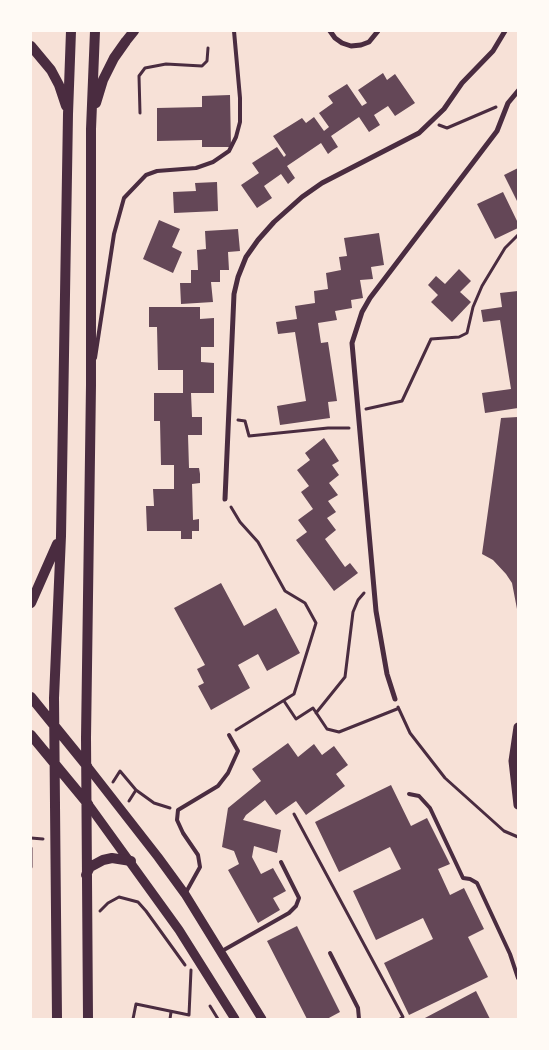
<!DOCTYPE html>
<style>
body{margin:0}
#map{position:relative;width:549px;height:1050px;overflow:hidden;background:#f7e1d7;font-family:Roboto,sans-serif}
canvas{display:block}
.frame{position:absolute;inset:0;border:32px solid #fffaf5;pointer-events:none}
</style>
<div id="map">
<canvas width="549" height="1050"></canvas>
<div class="frame"></div>
</div>
<script>
const g = document.querySelector('canvas').getContext('2d');
g.lineJoin = 'round';
function fillPath(path, color) { g.fillStyle = color; g.fill(path, 'evenodd'); }
const toPath = rows => new Path2D(rows.map(r => 'M' + r).join(''));
function trace(path, color, width, dash) { g.strokeStyle = color; g.lineWidth = width; g.lineCap = dash ? 'butt' : 'round'; g.setLineDash(dash || []); g.stroke(path); }
fillPath(toPath([
 [383,73,387,80,395,74,415,103,395,116,388,106,374,115,380,125,369,132,359,117,331,136,338,147,333,150,328,154,321,143,287,166,295,178,288,184,281,174,264,186,272,198,257,208,241,185,259,173,252,163,277,147,284,157,286,155,273,136,302,118,306,123,314,117,324,131,329,127,319,113,333,103,328,96,347,84,362,106,367,103,358,90],
 [230,95,231,147,202,147,202,140,157,141,157,108,202,107,202,96],
 [518,168,518,203,504,175],
 [217,182,218,211,174,213,173,192,196,191,195,183],
 [503,192,518,223,518,228,495,239,477,204],
 [159,220,180,229,172,247,182,252,173,273,143,259],
 [238,229,240,251,228,252,229,270,220,270,220,282,211,282,213,302,181,304,180,283,191,283,191,270,198,270,197,250,206,249,205,231],
 [379,233,384,265,371,267,373,279,360,280,363,298,351,300,352,308,335,311,337,320,318,323,321,343,328,342,337,401,328,402,330,418,280,425,277,406,306,401,295,332,278,334,276,322,297,319,295,306,315,303,314,291,328,289,326,273,341,270,339,257,347,256,344,238],
 [459,269,471,281,460,292,471,302,452,322,431,302,438,295,428,285,436,276,445,284],
 [518,291,518,408,485,413,482,393,511,389,500,320,483,322,481,310,502,307,500,293],
 [149,307,200,307,200,319,214,318,214,347,201,347,201,362,214,363,214,393,191,393,192,417,202,417,202,435,188,435,189,468,199,468,200,474,200,483,192,484,193,520,199,519,199,531,192,531,192,539,181,539,181,531,147,531,146,506,154,506,153,489,174,489,174,465,161,465,160,421,154,421,154,393,183,393,183,370,158,370,157,327,149,327],
 [518,417,518,609,517,609,512,583,506,574,493,560,482,554,501,418],
 [324,438,339,461,332,465,339,475,329,483,338,495,328,501,336,512,327,518,336,530,325,539,345,567,350,563,358,573,334,591,296,540,307,532,298,520,313,509,301,492,309,486,297,470,310,460,305,453],
 [221,583,244,626,276,608,300,653,267,671,258,654,238,665,250,688,211,710,198,686,204,683,197,669,205,665,174,608],
 [288,743,298,757,314,744,322,755,334,746,348,765,336,774,345,786,306,815,296,801,276,815,265,800,246,815,243,820,281,830,277,853,254,846,252,857,261,874,273,868,286,891,273,898,280,910,258,923,228,870,239,864,234,851,222,847,228,808,261,781,252,769],
 [391,785,411,826,427,818,450,864,438,869,450,895,464,888,484,929,468,937,488,977,409,1015,384,963,433,939,423,918,376,940,353,891,401,869,390,847,339,872,315,822],
 [297,926,340,1012,327,1019,307,1019,267,941],
 [476,991,490,1019,423,1019]
]), '#644757');
trace(toPath([
 [140,113,139,76,145,68,166,64,202,66,207,61,208,48],
 [439,125,447,128,496,107],
 [366,409,402,401,431,339,459,337,467,333,473,307,482,286,505,248,518,235],
 [238,420,245,421,249,436,328,428,349,428],
 [231,507,240,522,258,542,285,591,305,603,316,623,294,694,236,730],
 [284,701,296,719,313,708,327,729,339,732,397,709],
 [398,707,410,733,445,778,504,831,518,837],
 [316,713,345,677,353,612,358,600,364,593],
 [113,782,120,771,136,790,154,803,170,808],
 [129,801,136,790],
 [294,814,403,1017,400,1019],
 [31,838,43,839],
 [31,848,31,867],
 [100,911,108,903,119,897,138,902,146,911,185,965],
 [210,1006,218,1019],
 [133,1019,136,1004,189,1015,191,970],
 [170,1019,171,1012]
]), '#4a2c40', 3);
trace(toPath([
 [95,358,114,234,124,198,146,175,157,171,196,168,213,162,229,151,236,137,240,122,240,98,234,31],
 [409,794,419,796,430,808,463,878,470,879,477,883,510,954,518,978],
 [185,894,200,867,198,855,183,833,177,820,178,810,218,786,228,773,238,751,229,735],
 [222,951,289,913,296,906,299,898,281,862],
 [330,953,358,1008,359,1019]
]), '#4a2c40', 4);
trace(toPath([
 [330,31,335,38,342,43,351,46,361,45,369,42,378,31],
 [225,499,234,294,238,277,246,257,258,240,274,222,302,197,322,183,419,133,444,109,462,83,493,51,505,31],
 [395,699,387,674,376,611,352,343,362,312,370,298,497,131,508,103,518,91]
]), '#4a2c40', 5);
trace(toPath([
 [518,727,513,761,518,805],
 [87,766,158,857,185,894,262,1019],
 [88,804,179,930,235,1019]
]), '#4a2c40', 9);
trace(toPath([
 [31,46,51,70,59,85,66,106],
 [96,103,103,80,114,58,126,41,134,31],
 [31,603,57,544],
 [31,697,87,766],
 [31,735,88,804],
 [86,875,90,867,103,860,112,858,131,861],
 [57,1019,54,698,61,536,68,114,71,31],
 [88,1019,86,738,91,385,91,129,95,31]
]), '#4a2c40', 10);
</script>
